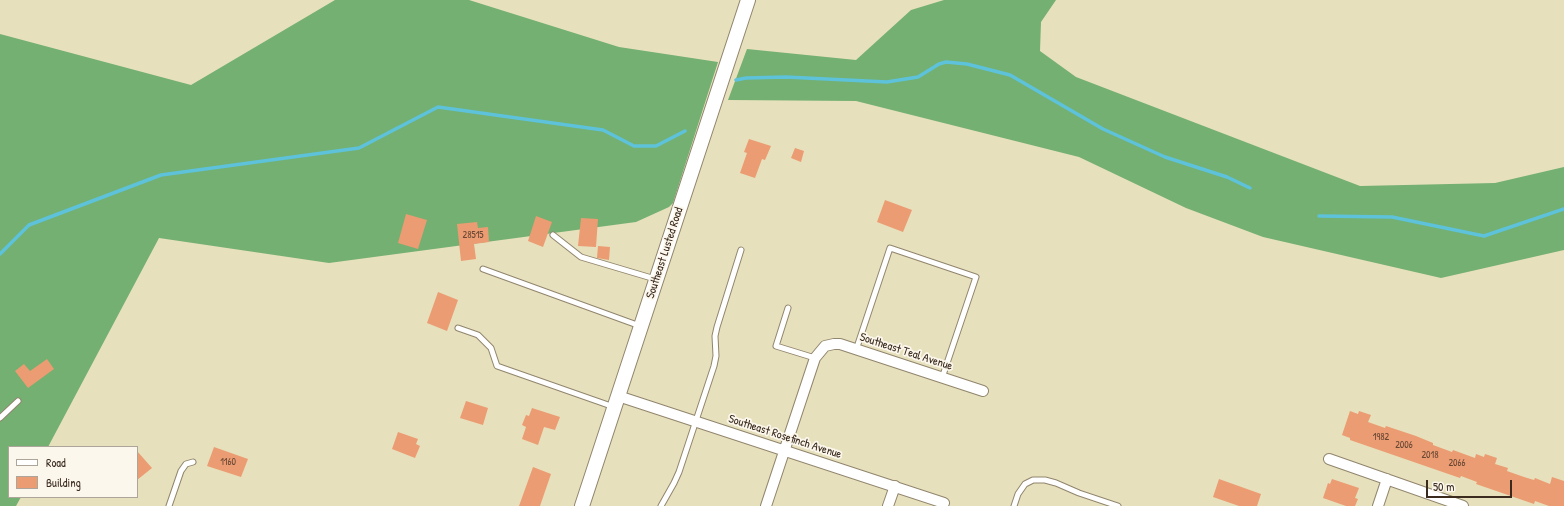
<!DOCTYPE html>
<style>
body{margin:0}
#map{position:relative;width:1564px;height:506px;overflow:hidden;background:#e7e0bc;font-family:"Patrick Hand",sans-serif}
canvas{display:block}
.legend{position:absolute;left:8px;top:446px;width:130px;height:52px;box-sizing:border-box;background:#fbf7ec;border:1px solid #aea59a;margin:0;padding:5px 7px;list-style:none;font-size:12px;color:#3b2a1e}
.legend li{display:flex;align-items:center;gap:8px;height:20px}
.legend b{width:20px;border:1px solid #aea59a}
.scale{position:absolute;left:1426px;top:480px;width:86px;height:18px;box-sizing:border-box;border:2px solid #3b2a1e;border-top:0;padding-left:5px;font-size:12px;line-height:14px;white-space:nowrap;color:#3b2a1e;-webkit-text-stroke:3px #fbf7ec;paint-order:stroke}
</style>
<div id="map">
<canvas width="1564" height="506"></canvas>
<ul class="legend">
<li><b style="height:5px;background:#fff"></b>Road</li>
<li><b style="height:11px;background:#eb9c72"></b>Building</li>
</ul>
<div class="scale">50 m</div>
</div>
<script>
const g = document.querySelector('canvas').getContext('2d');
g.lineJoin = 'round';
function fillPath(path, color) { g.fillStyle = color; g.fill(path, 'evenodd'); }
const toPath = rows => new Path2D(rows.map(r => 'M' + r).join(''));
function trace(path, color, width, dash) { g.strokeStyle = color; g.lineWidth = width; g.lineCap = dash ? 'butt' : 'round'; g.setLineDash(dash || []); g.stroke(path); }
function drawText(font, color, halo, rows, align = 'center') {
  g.font = font + ' "Patrick Hand",sans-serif'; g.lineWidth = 3.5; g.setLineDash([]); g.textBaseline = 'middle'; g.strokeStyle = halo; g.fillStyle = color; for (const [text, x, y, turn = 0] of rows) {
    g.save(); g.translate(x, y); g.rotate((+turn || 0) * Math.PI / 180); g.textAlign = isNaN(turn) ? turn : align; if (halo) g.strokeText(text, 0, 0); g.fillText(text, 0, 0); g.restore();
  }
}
fillPath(toPath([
 [335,0,469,0,619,47,718,62,673,203,669,207,636,222,329,263,159,238,48,447,9,447,9,497,21,497,16,506,0,506,0,34,191,85],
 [944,0,1056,0,1041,22,1040,51,1076,77,1360,186,1495,183,1564,167,1564,250,1441,278,1263,237,1186,208,1079,157,856,101,728,100,747,49,856,60,911,10]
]), '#74b071');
trace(toPath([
 [736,80,746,78,786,77,887,82,918,77,939,64,946,62,967,64,1010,75,1103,129,1165,157,1227,177,1250,188],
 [1319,216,1392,217,1484,236,1564,209],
 [0,254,29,225,161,175,359,148,438,107,603,130,634,146,656,146,685,131]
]), '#5dc2da', 3.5);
fillPath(toPath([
 [749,139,771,146,765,160,762,159,755,178,740,173,747,153,744,152],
 [795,148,804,151,801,162,791,158],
 [885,200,912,210,903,232,877,222],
 [406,214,427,220,418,249,398,243],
 [536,216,552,222,543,247,528,241],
 [581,218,598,219,596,247,578,246],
 [477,222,478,228,488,227,489,242,474,244,476,259,461,261,457,224],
 [598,246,610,247,609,260,597,258],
 [438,292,458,300,447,331,427,323],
 [47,359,54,369,28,388,15,371,24,364,30,371],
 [466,401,488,408,483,425,460,418],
 [532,408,560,417,555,430,544,427,538,445,522,439,526,427,522,425,526,415,529,416],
 [1350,411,1358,414,1359,411,1371,415,1368,422,1385,428,1386,426,1416,436,1433,443,1433,445,1452,452,1453,450,1475,458,1476,454,1484,457,1485,454,1497,458,1495,464,1508,468,1507,471,1524,477,1534,480,1535,478,1550,484,1552,477,1564,481,1564,506,1549,506,1535,501,1534,504,1476,484,1477,482,1461,476,1460,478,1350,440,1350,438,1342,435],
 [398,432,418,439,416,444,420,446,415,458,392,449],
 [214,447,248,459,241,477,207,466],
 [137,451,152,468,137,480],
 [533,467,551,474,540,506,519,506],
 [1219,479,1261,494,1257,506,1239,506,1213,497],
 [1332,479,1359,488,1355,498,1358,499,1355,506,1346,506,1323,498,1328,483,1330,484]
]), '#eb9c72');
const service = toPath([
 [553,235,581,257,655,279],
 [483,269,640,326],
 [788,308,776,346,815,358],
 [458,328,478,335,491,348,497,366,614,407],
 [856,350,890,248,976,277,942,378],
 [0,418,18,401],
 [169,506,181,471,186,464,193,462],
 [661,506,674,483,679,472,714,366,716,356,715,336,717,327,741,250],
 [1014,506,1018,494,1025,484,1033,480,1045,480,1056,483,1079,493,1118,506]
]);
const minor = toPath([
 [618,396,944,503],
 [1329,459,1463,506],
 [766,506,815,358,825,346,834,344,840,344,983,391],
 [888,506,895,486],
 [1378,506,1387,479]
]);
const secondary = toPath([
 [582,506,748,0]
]);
trace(service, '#91856d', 7);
trace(minor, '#91856d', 12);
trace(secondary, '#91856d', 16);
trace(service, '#fff', 5);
trace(minor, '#fff', 10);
trace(secondary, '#fff', 14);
drawText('10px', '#674633', null, [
 ["28515",473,235],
 ["1982",1381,437],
 ["2006",1404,445],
 ["2018",1430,455],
 ["1160",228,462],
 ["2066",1457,463]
]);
drawText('12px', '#3b2a1e', '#fbf7ec', [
 ["Southeast Lusted Road",665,253,-72],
 ["Southeast Teal Avenue",906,352,18],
 ["Southeast Rosefinch Avenue",785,437,18]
]);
</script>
